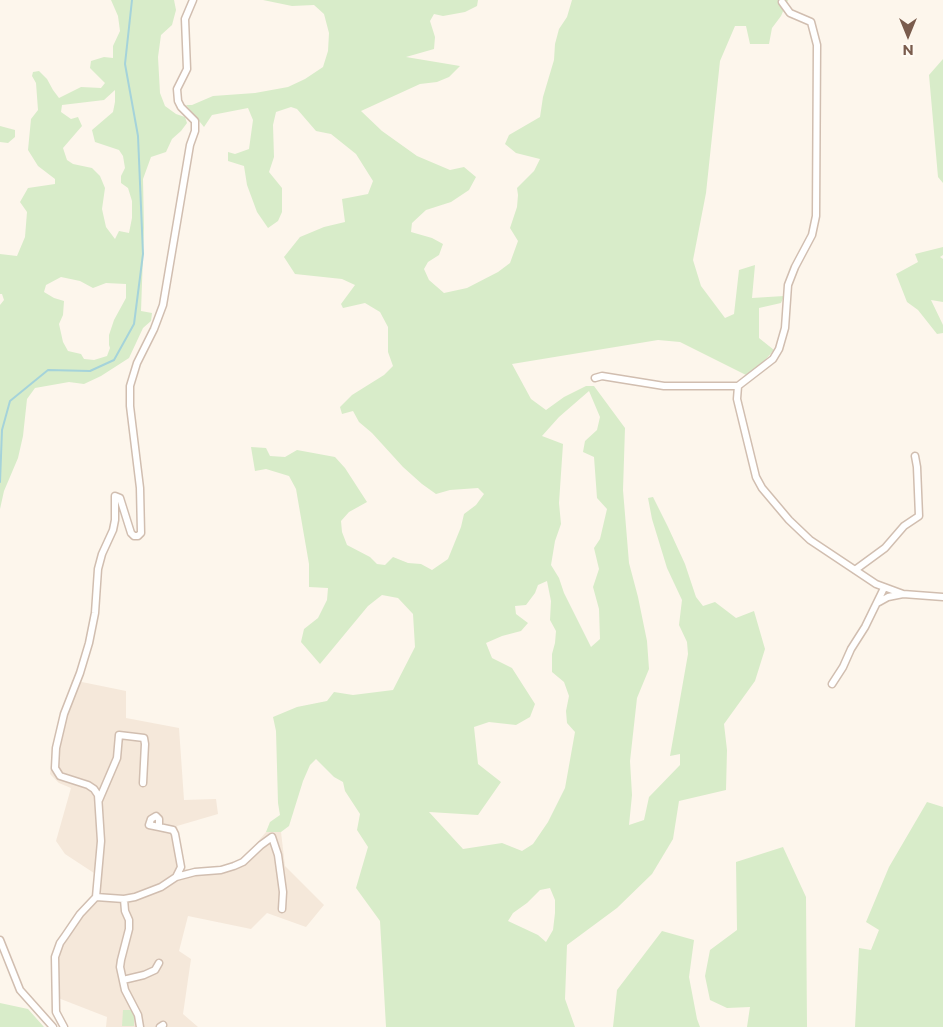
<!DOCTYPE html>
<style>
body{margin:0}
#map{position:relative;width:943px;height:1027px;overflow:hidden;background:#fdf6ec;font-family:Montserrat,sans-serif}
canvas{display:block}
.north{position:absolute;left:883px;top:10px;width:50px;height:50px;-webkit-text-stroke:4px #fffaf3;paint-order:stroke;rotate:180deg;font-size:14px;font-weight:700;line-height:20px;text-align:center;color:#7a5c4d}
.north::after{content:'';display:block;margin:auto;width:18px;height:22px;background:#7a5c4d;clip-path:polygon(50% 0,100% 100%,50% 72%,0 100%)}
</style>
<div id="map">
<canvas width="943" height="1027"></canvas>
<div class="north">N</div>
</div>
<script>
const g = document.querySelector('canvas').getContext('2d');
g.lineJoin = 'round';
function fillPath(path, color) { g.fillStyle = color; g.fill(path, 'evenodd'); }
const toPath = rows => new Path2D(rows.map(r => 'M' + r).join(''));
function trace(path, color, width, dash) { g.strokeStyle = color; g.lineWidth = width; g.lineCap = dash ? 'butt' : 'round'; g.setLineDash(dash || []); g.stroke(path); }
fillPath(toPath([
 [72,680,126,691,126,718,179,728,184,800,216,799,218,814,177,826,184,869,209,869,229,865,245,857,266,832,281,832,285,866,324,905,306,927,267,913,251,929,188,916,179,951,191,959,183,1014,198,1027,106,1027,107,1017,53,996,52,953,58,941,93,895,96,884,97,875,65,854,56,841,71,788,59,783,50,774,53,748]
]), '#f5e8da');
fillPath(toPath([
 [111,0,174,0,176,10,172,25,161,35,158,57,160,93,165,106,176,114,185,117,187,123,181,131,172,139,166,152,151,157,143,179,144,228,141,311,152,313,151,321,143,328,129,358,101,376,84,384,69,382,35,388,27,399,23,436,18,458,4,491,0,509,0,305,4,300,2,294,0,294,0,254,17,256,25,237,27,212,20,202,28,188,55,184,55,179,38,166,28,150,31,119,38,110,36,83,32,76,33,72,39,71,47,79,53,90,59,98,81,87,101,88,105,83,90,68,91,61,104,57,113,58,113,46,120,31,118,16],
 [115,90,115,102,113,112,92,130,95,142,119,150,123,156,125,168,121,176,121,183,128,188,132,201,132,218,129,233,119,231,115,239,106,227,102,209,105,188,100,176,92,168,73,164,67,160,63,148,82,126,78,117,71,119,61,112,62,105,104,100],
 [61,277,80,281,93,288,106,283,126,284,126,298,114,320,109,335,109,345,110,348,107,356,94,360,84,359,81,354,68,351,63,342,59,324,63,315,64,301,54,298,44,292,46,285],
 [263,0,478,0,477,6,465,12,443,16,434,14,430,21,435,37,434,49,406,57,460,66,449,77,437,82,420,84,361,111,382,131,417,156,450,170,464,167,476,177,469,190,451,202,426,210,412,223,411,232,432,238,443,244,439,255,428,262,424,269,429,280,444,293,467,288,498,272,510,263,518,241,510,228,517,207,518,195,517,188,534,171,540,159,516,153,505,144,509,135,540,117,543,97,554,60,555,44,559,29,567,17,572,0,788,0,781,16,772,28,769,44,750,44,746,26,735,26,720,61,706,193,693,260,701,286,725,318,734,314,739,270,755,265,752,298,784,296,781,303,759,308,759,338,774,350,759,367,746,375,680,342,658,340,512,364,531,399,546,410,564,397,586,386,594,386,625,428,623,490,629,563,638,597,647,641,649,669,637,698,630,761,632,795,629,825,644,820,649,797,680,765,680,754,670,756,688,654,687,642,679,625,682,600,667,568,652,519,648,498,653,497,668,527,685,564,696,597,703,606,715,602,736,618,754,611,765,649,755,681,724,724,727,750,726,790,679,801,673,839,652,874,617,908,567,945,565,999,575,1027,386,1027,380,921,356,888,368,847,357,830,360,814,345,791,343,782,334,777,316,759,310,765,303,781,289,826,281,832,266,832,270,822,280,815,278,803,276,731,273,717,297,707,327,701,334,692,353,695,393,690,415,647,413,614,398,598,382,595,368,606,320,664,301,642,304,629,318,618,327,600,328,588,309,587,309,564,296,489,289,476,266,469,255,471,251,447,266,448,270,456,285,457,297,450,335,457,345,468,367,502,349,512,341,521,342,532,347,545,370,557,377,564,385,565,393,557,408,563,421,564,432,570,448,559,461,527,464,514,476,505,484,494,478,488,450,490,436,494,422,484,403,467,372,433,359,422,353,411,342,414,340,407,352,395,384,375,393,366,388,352,388,327,380,312,365,303,343,308,341,304,355,285,342,279,295,274,284,257,300,237,324,227,345,222,342,199,368,194,373,181,356,154,331,134,316,131,297,109,291,107,276,112,273,125,274,157,269,172,282,188,282,212,278,221,268,228,257,212,247,185,244,166,228,161,228,152,235,154,249,149,253,120,248,108,212,115,204,127,186,105,192,105,213,96,255,93,288,87,305,79,323,67,328,51,329,33,324,14,314,5,292,6],
 [589,391,600,417,597,430,585,441,583,452,594,457,597,498,607,509,600,539,594,548,599,569,593,587,599,609,600,639,591,647,564,593,559,578,551,565,555,541,561,524,559,503,563,444,542,436,559,417],
 [547,581,551,601,550,620,556,631,555,643,552,654,552,672,564,682,569,696,566,711,567,723,575,732,565,788,548,822,533,844,522,851,502,843,463,849,429,812,478,815,501,782,478,764,474,727,489,722,516,725,530,717,535,704,512,668,492,658,486,643,502,636,521,631,528,623,516,614,515,606,526,605,535,593,538,585],
 [550,888,555,900,555,913,553,930,546,942,538,935,508,921,513,913,527,903,540,890],
 [943,59,943,183,938,177,929,75],
 [0,126,15,130,15,137,8,143,0,142],
 [943,247,943,255,940,257,943,259,943,302,931,300,943,325,943,333,937,334,918,310,907,302,896,274,918,262,915,254],
 [927,802,943,807,943,1027,855,1027,859,948,871,950,879,930,866,922,889,867],
 [783,847,806,897,807,1027,747,1027,750,1007,727,1008,710,1000,705,976,710,950,737,930,736,862],
 [662,931,694,940,689,977,697,1019,700,1027,613,1027,617,990],
 [0,1003,28,1009,44,1027,0,1027],
 [123,1010,134,1010,134,1026,122,1026]
]), '#d8ecc9');
trace(toPath([
 [0,482,2,430,10,401,48,370,90,371,114,360,134,324,143,254,138,136,125,64,132,0]
]), '#a5d3da', 2);
const minor = toPath([
 [595,378,602,376,664,386,738,386],
 [738,386,773,359,779,349,785,328,788,285,795,267,812,235,816,216,817,45,811,22,790,13,782,2],
 [738,386,737,399,756,477,762,488,789,520,810,540,876,584,903,594,943,597],
 [855,570,885,548,904,526,919,516,917,467,915,456],
 [879,602,888,597,903,594],
 [832,684,843,667,851,649,865,627,884,588],
 [99,800,117,758,119,735,144,738,145,744,143,783],
 [159,827,149,825,151,819,156,816,159,819,159,827,173,830,175,834,181,867,176,877],
 [96,897,124,899,135,897,161,887,176,877,195,872,221,870,234,866,243,862,261,845,272,837,278,855,283,892,282,909],
 [124,899,125,911,129,920,129,929,121,960,120,967,125,990,138,1015,140,1027],
 [0,940,20,990,53,1027],
 [123,980,144,975,155,970,159,963],
 [64,1027,56,1012,55,957,60,943,65,936,80,914,96,897,101,841,98,795,94,789,88,785,60,776,55,768,56,748,64,714,80,673,89,643,95,613,98,569,102,554,113,530,115,520,115,496,120,498,131,533,134,536,138,536,141,533,140,488,130,406,130,386,137,363,154,329,163,305,190,145,195,131,195,121,181,107,178,101,177,89,187,69,185,19,193,0],
 [160,1027,163,1025]
]);
trace(minor, '#d1beb0', 9);
trace(minor, '#fff', 6);
</script>
